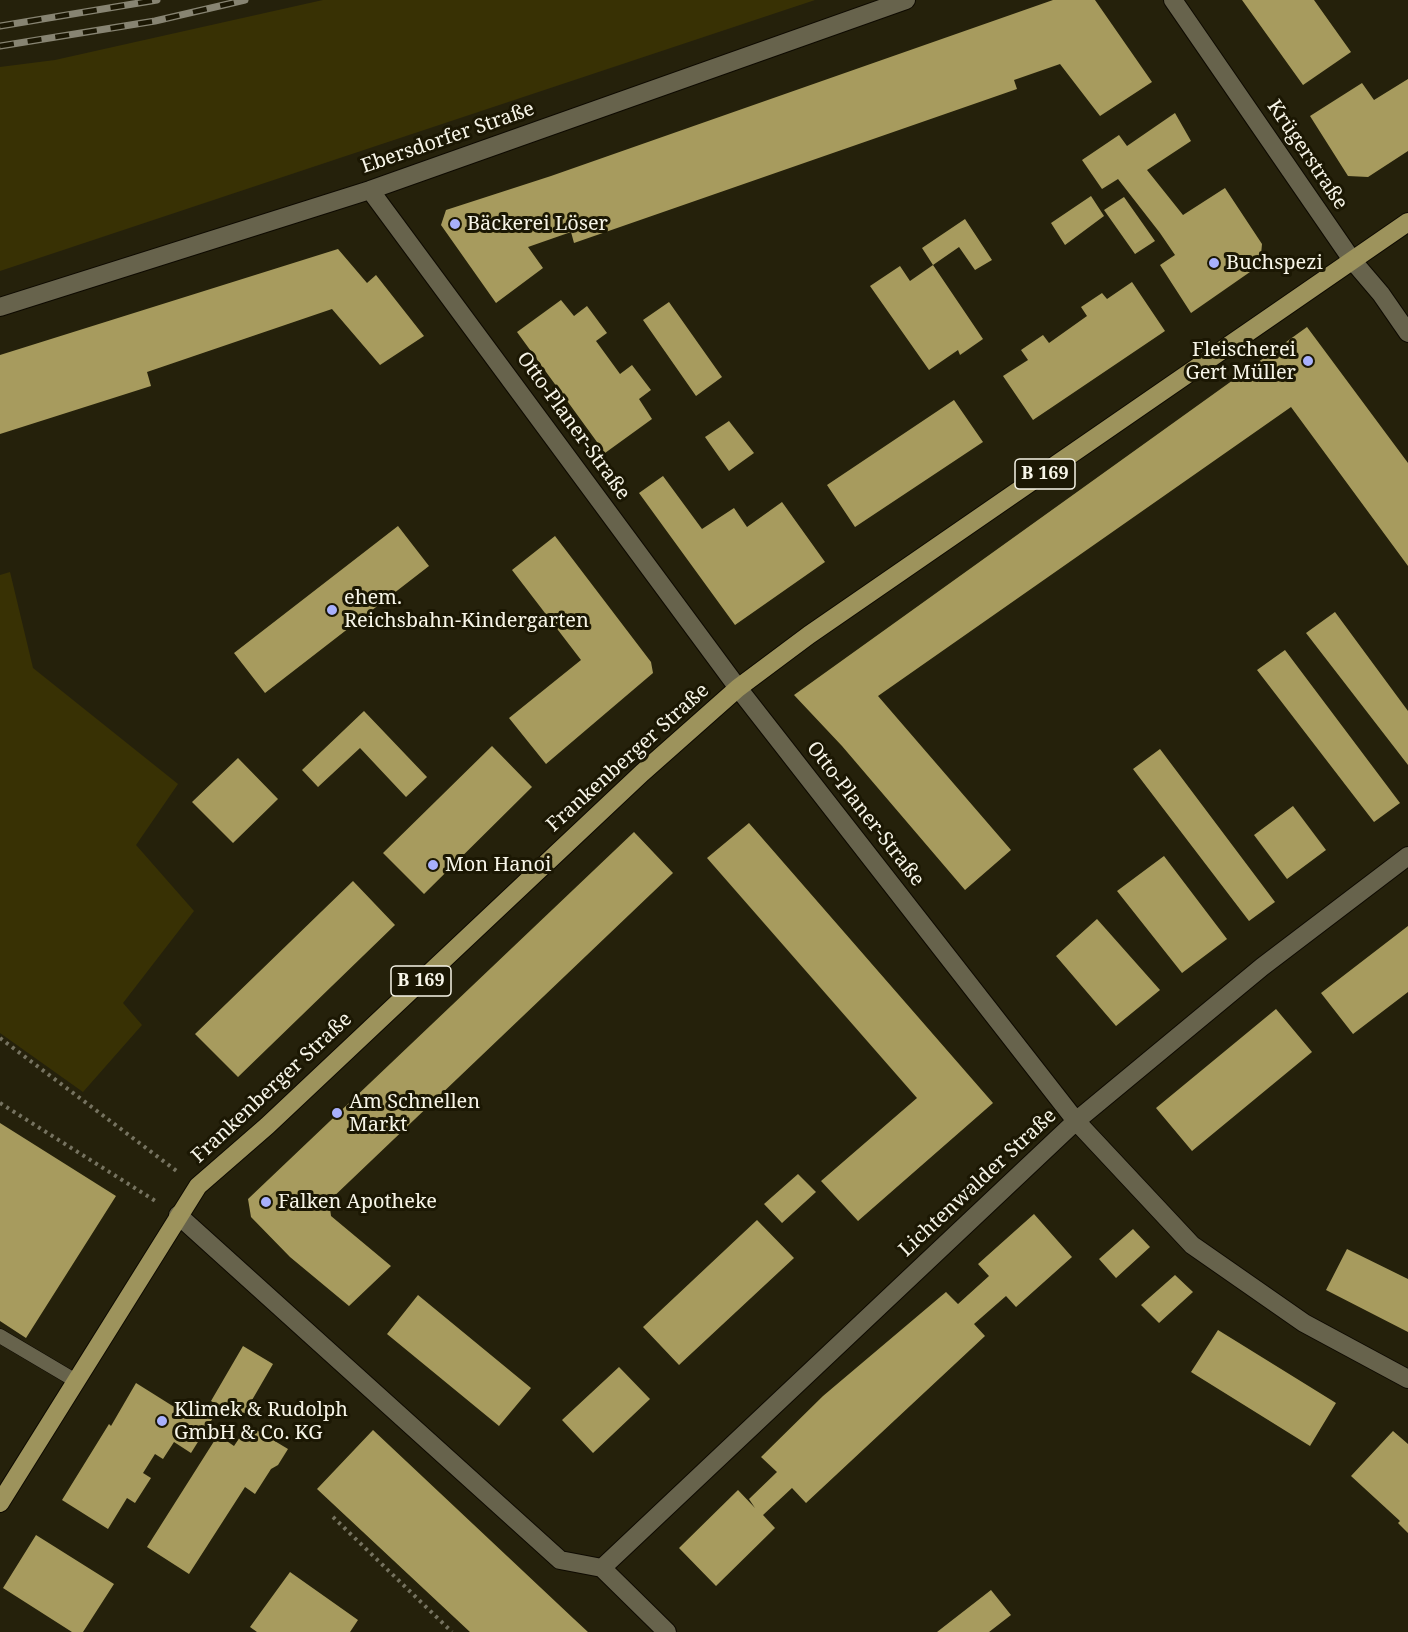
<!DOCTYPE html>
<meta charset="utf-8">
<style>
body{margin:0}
canvas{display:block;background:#25210b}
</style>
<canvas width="1408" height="1632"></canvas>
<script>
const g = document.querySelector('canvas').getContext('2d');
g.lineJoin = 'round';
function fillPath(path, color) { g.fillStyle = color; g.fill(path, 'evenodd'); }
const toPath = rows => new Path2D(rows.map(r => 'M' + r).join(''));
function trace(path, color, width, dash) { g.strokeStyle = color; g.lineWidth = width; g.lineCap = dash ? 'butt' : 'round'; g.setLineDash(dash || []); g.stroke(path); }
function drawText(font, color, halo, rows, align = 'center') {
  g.font = font + ' "Noto Serif",serif'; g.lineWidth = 6; g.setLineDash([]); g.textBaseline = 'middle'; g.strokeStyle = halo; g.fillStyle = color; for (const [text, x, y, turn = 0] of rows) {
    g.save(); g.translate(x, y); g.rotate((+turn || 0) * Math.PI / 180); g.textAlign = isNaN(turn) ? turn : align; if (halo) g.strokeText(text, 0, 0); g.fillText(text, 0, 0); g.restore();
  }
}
fillPath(toPath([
 [323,0,815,0,0,271,0,67,55,60],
 [10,572,33,668,178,784,136,845,194,911,123,1003,142,1025,83,1092,0,1033,0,575]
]), '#383104');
fillPath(toPath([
 [1053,0,1095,0,1152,82,1100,116,1060,64,1014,80,1017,89,574,243,571,232,528,247,543,268,496,303,441,225,446,210,551,176],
 [1242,0,1314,0,1351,52,1303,85],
 [1408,79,1408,151,1368,177,1348,176,1310,116,1362,83,1374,100],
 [1175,113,1191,141,1147,170,1183,215,1225,188,1262,244,1260,265,1191,313,1160,265,1175,255,1160,233,1118,179,1102,189,1082,160,1119,135,1127,146],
 [1091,196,1104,216,1065,245,1051,223],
 [1124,197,1155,241,1135,254,1104,210],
 [965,219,992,260,975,270,959,247,933,265,922,248],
 [338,249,367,283,376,275,424,336,380,365,332,309,147,372,151,386,0,434,0,355],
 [933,265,983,339,960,355,958,350,929,370,870,286,900,266,910,281],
 [1132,282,1165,331,1033,420,1003,376,1028,360,1021,350,1043,335,1049,343,1087,316,1081,307,1102,293,1107,299],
 [561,300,574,316,587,306,607,333,596,341,620,374,632,365,651,390,639,399,652,419,605,453,517,332],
 [669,302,722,377,696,396,643,320],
 [1307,327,1408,463,1408,566,1291,407,878,696,1011,850,965,890,842,746,794,695],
 [954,400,983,442,855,527,827,485],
 [729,421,754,453,729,471,705,437],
 [663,476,702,529,734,508,747,527,782,502,825,562,735,625,639,493],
 [398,526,429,566,265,693,234,653],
 [555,536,651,662,653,673,546,764,509,718,581,660,512,570],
 [1335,612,1408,711,1408,765,1306,633],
 [1285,650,1400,803,1374,822,1257,670],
 [364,711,427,777,406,797,360,748,318,787,302,770],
 [492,746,532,787,424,894,383,853],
 [1160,749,1275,902,1249,921,1133,769],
 [238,758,278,799,233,843,192,802],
 [1293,806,1326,850,1287,879,1254,835],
 [749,823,993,1103,858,1221,821,1181,917,1098,707,858],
 [634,832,673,873,329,1201,331,1216,391,1266,349,1306,290,1257,251,1217,248,1199],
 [1164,856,1227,939,1182,973,1117,891],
 [353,881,395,925,238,1077,195,1034],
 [1097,919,1160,990,1116,1026,1056,956],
 [1408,926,1408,992,1353,1034,1321,993],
 [1276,1009,1312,1052,1192,1151,1156,1108],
 [0,1123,116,1196,26,1338,0,1321],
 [798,1174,816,1192,782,1223,764,1204],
 [1034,1214,1072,1257,1016,1307,1006,1296,974,1324,985,1336,806,1503,792,1488,763,1515,775,1528,716,1586,679,1548,738,1490,755,1508,749,1499,777,1472,761,1457,823,1396,946,1292,958,1304,989,1276,978,1264],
 [757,1220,794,1258,679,1365,643,1327],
 [1133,1229,1150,1247,1116,1278,1099,1259],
 [1347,1249,1408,1279,1408,1332,1326,1290],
 [1175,1275,1193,1292,1159,1323,1141,1305],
 [418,1295,531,1388,499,1426,387,1334],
 [1218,1330,1336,1403,1310,1446,1191,1372],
 [243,1346,273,1364,241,1419,211,1401],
 [619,1367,650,1399,593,1453,562,1420],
 [136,1383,187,1415,196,1400,216,1413,191,1453,174,1442,163,1459,155,1454,143,1473,151,1478,135,1503,127,1498,108,1529,62,1500,109,1424,111,1426],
 [248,1425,288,1449,278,1465,271,1469,255,1494,245,1487,189,1574,147,1547,218,1435,234,1446],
 [373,1430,574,1619,588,1632,470,1632,317,1489],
 [1393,1431,1408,1444,1408,1533,1398,1523,1400,1521,1351,1476],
 [36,1535,114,1584,83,1632,72,1632,3,1588],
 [290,1572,358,1620,350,1632,257,1632,250,1627],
 [991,1590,1011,1615,989,1632,937,1632]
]), '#a79b5e');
const lane = toPath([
 [0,1336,76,1381]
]);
const street = toPath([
 [1173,0,1352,260,1381,294,1408,333],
 [370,190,738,688,1076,1121,1192,1245,1304,1323,1408,1379],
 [0,307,370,190,906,0],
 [178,1215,560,1560,602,1568,667,1632],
 [602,1568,1076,1121,1262,967,1408,856]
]);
const primary = toPath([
 [0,1503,198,1186,267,1126,642,773,738,688,809,635,1408,222]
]);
trace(lane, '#0e0a00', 15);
trace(street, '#0e0a00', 20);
trace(primary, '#0e0a00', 20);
trace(toPath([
 [0,1038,178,1172],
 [0,1103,157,1202],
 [333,1517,452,1632]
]), '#767360', 4, [3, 4.5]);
trace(lane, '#67634c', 14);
trace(street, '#67634c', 18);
trace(primary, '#9d935c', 18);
const rail = toPath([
 [0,26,157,0],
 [0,46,155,21,245,0]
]);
trace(rail, '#878472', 7);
trace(rail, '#1b1703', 4.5, [14]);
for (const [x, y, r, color] of [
 [455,224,6,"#a8b0fc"],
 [1214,263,6,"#a8b0fc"],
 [1308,361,6,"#a8b0fc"],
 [332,610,6,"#a8b0fc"],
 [433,865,6,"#a8b0fc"],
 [337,1113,6,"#a8b0fc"],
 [266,1202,6,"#a8b0fc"],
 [162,1421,6,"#a8b0fc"]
]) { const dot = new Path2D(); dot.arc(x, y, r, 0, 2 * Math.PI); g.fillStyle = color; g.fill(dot); trace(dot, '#1b1703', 2); }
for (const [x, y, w] of [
 [1045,474,60],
 [421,981,60]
]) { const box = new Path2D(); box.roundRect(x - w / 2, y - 15, w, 30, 4.5); g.fillStyle = '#1b1703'; g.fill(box); trace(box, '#f7f5e8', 1.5); }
drawText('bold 18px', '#f7f5e8', null, [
 ["B 169",1045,474],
 ["B 169",421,981]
]);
drawText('20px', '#f7f5e8', '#1b1703', [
 ["Ebersdorfer Straße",448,138,-19],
 ["Krügerstraße",1307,155,56],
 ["Otto-Planer-Straße",573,426,54],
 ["Frankenberger Straße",628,758,-42],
 ["Otto-Planer-Straße",865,814,52],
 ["Frankenberger Straße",272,1088,-43],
 ["Lichtenwalder Straße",978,1183,-43]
]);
drawText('20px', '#f7f5e8', '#1b1703', [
 ["Bäckerei Löser",467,224],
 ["Buchspezi",1226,263],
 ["Fleischerei",1296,350,"right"],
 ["Gert Müller",1296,373,"right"],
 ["ehem.",344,598],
 ["Reichsbahn-Kindergarten",344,621],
 ["Mon Hanoi",445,865],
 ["Am Schnellen",349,1102],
 ["Markt",349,1125],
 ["Falken Apotheke",278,1202],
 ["Klimek & Rudolph",174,1410],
 ["GmbH & Co. KG",174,1433]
], 'left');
</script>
